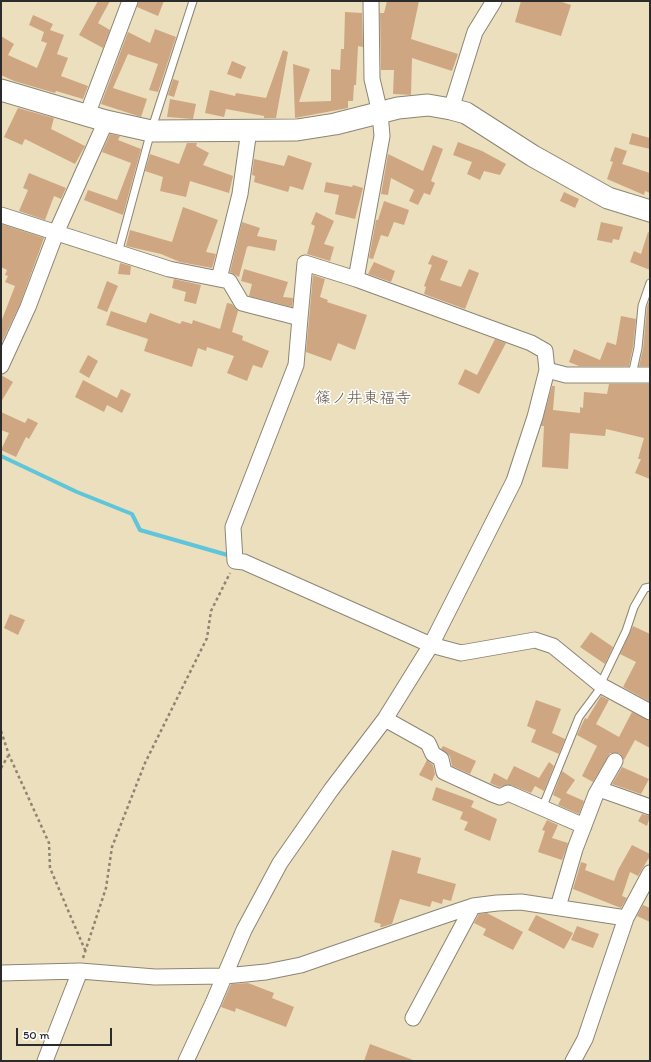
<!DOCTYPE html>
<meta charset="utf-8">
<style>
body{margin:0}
#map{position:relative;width:651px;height:1062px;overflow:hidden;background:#ecdfbd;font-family:Itim,sans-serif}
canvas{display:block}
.frame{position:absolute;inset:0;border:2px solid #2b2b2b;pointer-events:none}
.scale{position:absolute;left:16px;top:1028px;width:96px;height:18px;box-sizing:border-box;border:2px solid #2b2b2b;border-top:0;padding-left:5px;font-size:12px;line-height:14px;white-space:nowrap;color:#2b2b2b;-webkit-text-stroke:3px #fff;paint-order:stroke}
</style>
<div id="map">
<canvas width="651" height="1062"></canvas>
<div class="frame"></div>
<div class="scale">50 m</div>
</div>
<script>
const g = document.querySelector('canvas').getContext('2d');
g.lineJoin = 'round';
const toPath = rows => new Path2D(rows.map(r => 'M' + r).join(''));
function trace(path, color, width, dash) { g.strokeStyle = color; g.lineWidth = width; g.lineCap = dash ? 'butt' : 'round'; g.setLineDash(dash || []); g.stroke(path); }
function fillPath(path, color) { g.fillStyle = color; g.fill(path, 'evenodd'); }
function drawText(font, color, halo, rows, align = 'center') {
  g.font = font + ' Itim,"Klee One",sans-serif'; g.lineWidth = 3; g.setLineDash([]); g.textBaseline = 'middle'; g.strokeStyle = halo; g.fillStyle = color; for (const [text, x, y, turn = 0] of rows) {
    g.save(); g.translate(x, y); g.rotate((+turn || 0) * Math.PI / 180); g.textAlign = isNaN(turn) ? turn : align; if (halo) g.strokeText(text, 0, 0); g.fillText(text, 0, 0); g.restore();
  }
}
trace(toPath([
 [1,456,77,492,132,514,140,530,231,556]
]), '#5ec5db', 4);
fillPath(toPath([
 [98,1,110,1,98,23,110,30,103,48,79,35],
 [139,1,164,1,158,16,137,7],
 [387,1,419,1,411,39,458,54,452,71,412,58,411,95,393,94,394,70,381,70,380,13,384,13],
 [521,1,559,1,571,5,561,36,515,22],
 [345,12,362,13,363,47,358,46,356,85,354,85,353,101,348,101,348,108,295,118,293,64,310,69,299,102,331,101,331,69,340,70,341,49,344,49],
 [33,15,53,24,50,30,64,35,57,54,68,58,61,76,88,86,83,99,56,91,55,93,14,81,1,75,1,36,14,44,8,55,37,68,47,43,41,41,44,32,29,25],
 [155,29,176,37,158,92,149,90,158,64,128,54,113,88,147,99,141,117,101,104,128,32,150,43],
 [283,50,288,52,276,118,264,118,264,116,226,109,224,117,205,113,210,90,235,96,236,93,266,98],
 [232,61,246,67,241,79,227,74],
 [173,79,179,81,174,97,168,95],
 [170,99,196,104,193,119,167,117],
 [18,108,54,118,51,129,85,146,75,164,25,139,22,145,4,137],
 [632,133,650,138,650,149,629,144],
 [110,134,120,136,118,140,141,149,123,215,84,200,88,190,117,200,131,163,102,152],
 [458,142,482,151,506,164,500,175,484,171,480,180,467,174,472,162,453,155],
 [187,143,197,143,196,146,209,153,203,165,233,176,229,193,190,181,186,197,160,191,163,177,145,171,150,154,179,164],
 [433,145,443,149,431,181,435,183,430,195,424,193,418,205,409,201,414,190,391,178,388,195,381,194,388,154,423,171],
 [615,147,627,151,622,164,650,173,650,193,645,191,644,195,607,179,613,162,610,161],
 [288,155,312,163,303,190,290,186,288,192,254,182,255,176,252,175,254,159,284,166],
 [29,173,66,188,61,199,54,196,45,220,19,211,28,190,23,188],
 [326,182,352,187,353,185,363,188,355,219,335,214,339,195,324,192],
 [564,192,579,199,575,208,560,201],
 [384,201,409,210,404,225,394,222,388,237,381,235,373,259,369,258,376,220,378,220],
 [183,207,218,220,206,252,216,254,212,268,180,262,161,254,126,246,130,230,172,242],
 [316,212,334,221,324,244,334,247,330,261,307,254,315,226,311,224],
 [242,222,260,228,257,236,277,240,275,251,249,246,247,247,239,277,230,272],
 [601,222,623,227,619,240,613,239,612,243,597,240],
 [1,224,44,238,20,304,1,344,1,322,15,286,5,282,8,276,5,275,7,270,1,267],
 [648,232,650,233,650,270,630,262,634,251,641,254],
 [432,255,448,261,440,280,461,287,469,269,479,273,465,309,424,294,426,287,424,286,432,265,428,264],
 [374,262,395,271,391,282,368,274],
 [120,263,131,266,130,275,118,274],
 [244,269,288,282,283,297,293,298,292,307,249,296,252,284,241,281],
 [313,275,325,279,320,297,328,300,327,302,367,315,355,350,338,343,331,361,306,352],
 [174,279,201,285,196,304,184,301,186,292,172,288],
 [107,281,118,286,107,312,97,308],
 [650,298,650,366,639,366,643,349,647,307],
 [227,303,232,304,238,311,232,332,243,336,242,340,269,351,262,368,253,365,247,381,227,373,234,356,207,347,206,351,198,348,192,367,144,351,148,339,106,325,111,311,146,323,150,313,180,324,182,321,192,324,193,320,220,329],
 [621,316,636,319,633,347,629,366,579,366,569,362,574,349,600,360,607,342,616,345],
 [495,339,506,343,479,394,458,384,465,369,477,375],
 [88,355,98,361,89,378,79,372],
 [1,375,13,382,1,402],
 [83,380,117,398,121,389,131,394,122,413,107,405,104,412,75,397],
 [609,384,650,384,650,479,635,473,641,459,638,459,644,438,606,429,605,436,570,433,568,469,542,467,544,426,541,426,552,386,555,386,553,410,580,413,580,407,583,408,584,392,607,394],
 [1,412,25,423,28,418,38,423,29,439,26,437,16,457,1,450,9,433,1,430],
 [10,614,25,620,18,635,4,628],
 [633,626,650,634,650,702,623,687,636,662,620,654],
 [591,632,613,647,605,664,580,647],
 [601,696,609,700,596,724,619,737,632,712,650,721,650,748,635,740,624,760,619,753,610,753,593,782,582,776,597,746,577,735,585,718,587,719],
 [536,700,561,709,552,733,565,739,559,754,531,742,536,730,527,726],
 [443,746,476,761,470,774,452,766,450,756,441,749],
 [427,760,433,765,435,774,432,781,419,775],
 [549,762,554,766,544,791,535,786,531,793,511,785,499,787,490,783,494,773,507,780,514,766,539,778,536,783],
 [622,767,649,779,641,794,612,784],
 [562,771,575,780,566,793,584,801,579,814,558,805,561,799,553,795],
 [436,787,474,801,471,807,497,819,490,841,464,830,468,822,460,819,463,812,432,800],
 [642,814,650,816,647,826,638,821],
 [547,820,558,825,552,838,568,843,562,860,538,852,545,831,542,830],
 [632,845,650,854,650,856,638,876,630,872,622,896,627,898,621,908,573,889,581,862,587,864,585,870,614,881,618,870],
 [392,850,421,858,417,873,456,884,451,901,443,899,442,904,432,901,430,907,400,899,392,924,382,927,380,927,381,924,374,922],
 [643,905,650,908,650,922,637,916],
 [487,913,523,932,513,950,483,935,486,929,474,923,479,914],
 [536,915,573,933,564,949,528,930],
 [577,926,599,934,593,948,571,940],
 [248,983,274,993,272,998,294,1007,286,1027,236,1008,235,1012,221,1007,231,984],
 [370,1044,413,1060,413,1061,364,1061]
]), '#cfa682');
const lane = toPath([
 [118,253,151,131,193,1],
 [632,375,638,348,642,306,650,283],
 [545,809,545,801,579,717,602,686,602,681,626,631,634,607,645,588,650,587]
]);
const street = toPath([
 [451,109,475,32,494,1],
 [87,115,130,1],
 [1,215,169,269,229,281,242,303,300,318,305,263,356,279],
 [219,279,240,194,249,130],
 [300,318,296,365,233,527,235,561,244,562,431,645,461,653,535,640,553,646,602,686,650,712],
 [1,366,28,307,56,233,106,121],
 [547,370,566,375,650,375],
 [385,719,428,743,433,754,441,759,444,772,492,794,500,797,508,793,584,826],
 [599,789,650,807],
 [558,907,575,849,596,794,615,761],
 [1,973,80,971,155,977,225,976,266,972,301,965,440,917,473,906,497,903,521,902,626,918],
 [413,1018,473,906],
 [45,1061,80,971],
 [186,1061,213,1003,244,930,280,863,331,790,385,719,431,645,514,481,535,417,547,370,545,351,531,343,356,279,382,136,380,113,372,79,371,1],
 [573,1061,585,1039,626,918,650,873]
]);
const secondary = toPath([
 [1,90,106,121,151,131,297,130,335,124,398,108,428,105,451,109,466,113,533,156,608,198,650,211]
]);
trace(lane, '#8c8574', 9);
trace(street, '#8c8574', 17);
trace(secondary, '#8c8574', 23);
trace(toPath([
 [1,731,9,755,49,843,50,868,85,950],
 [1,768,8,756],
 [83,958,106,888,112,847,145,763,207,638,211,611,230,573]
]), '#8c8574', 2.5, [3, 3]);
trace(lane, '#fff', 7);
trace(street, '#fff', 15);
trace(secondary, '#fff', 21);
drawText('16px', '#645649', '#fff', [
 ["篠ノ井東福寺",363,399]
]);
</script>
